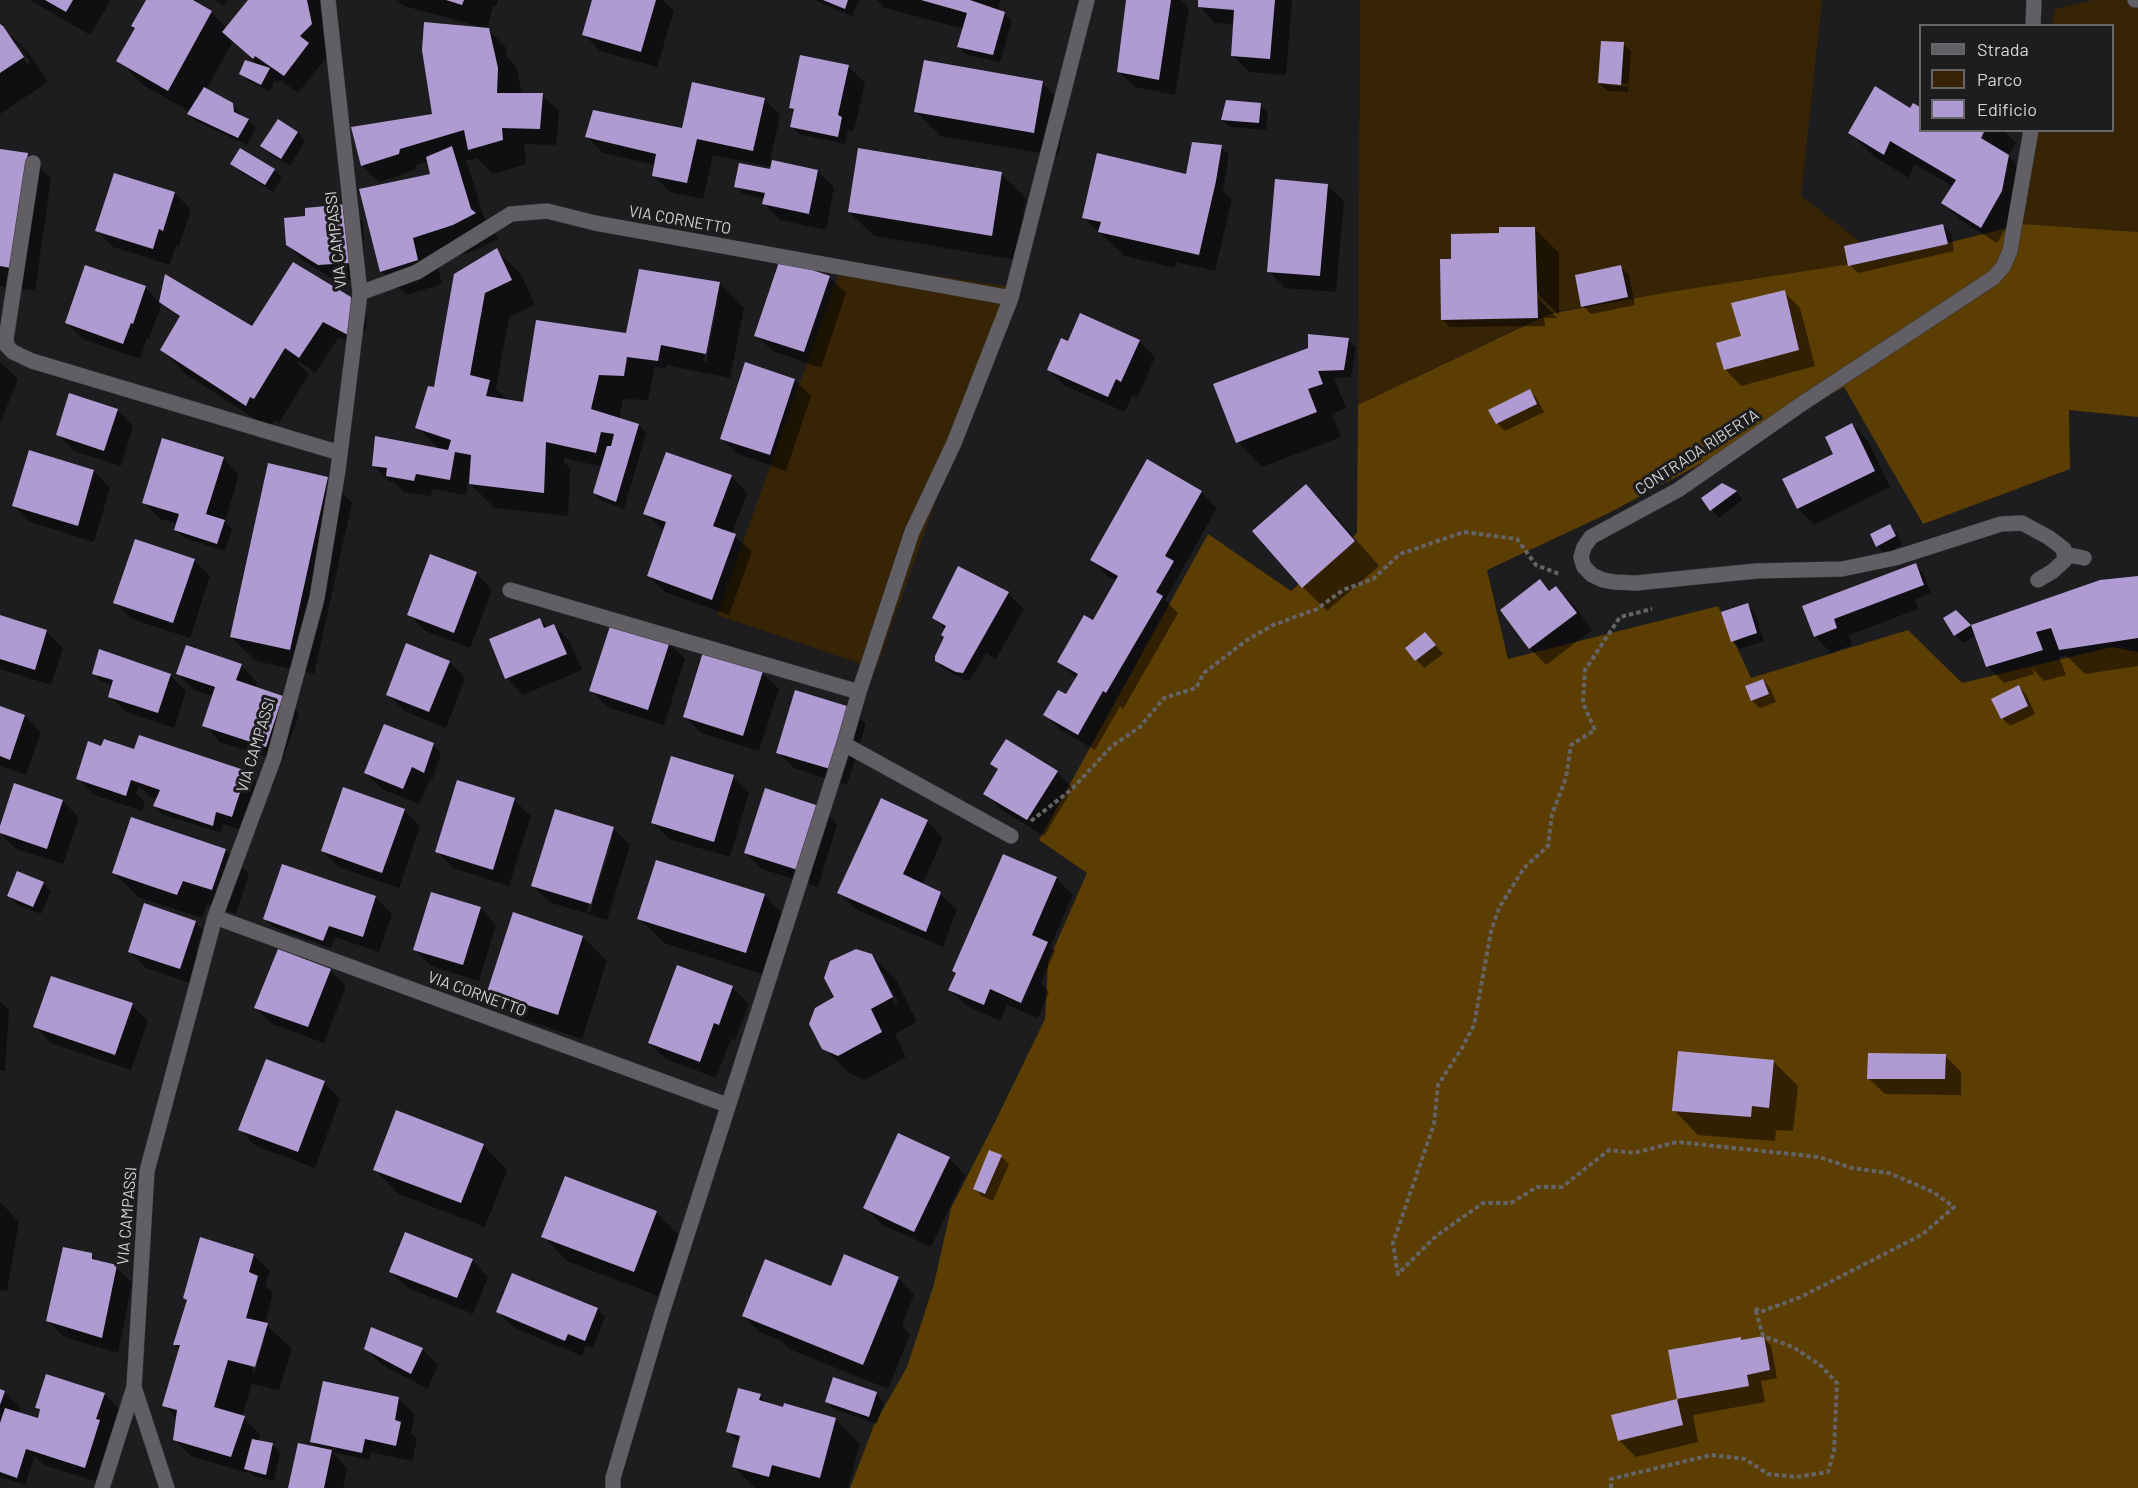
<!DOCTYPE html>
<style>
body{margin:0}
#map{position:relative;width:2138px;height:1488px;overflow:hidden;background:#1d1c1f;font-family:Barlow,sans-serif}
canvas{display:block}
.legend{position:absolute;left:1919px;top:24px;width:195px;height:108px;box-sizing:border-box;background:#1d1c1f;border:2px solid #666568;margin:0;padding:8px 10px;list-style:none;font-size:18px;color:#d3d3d5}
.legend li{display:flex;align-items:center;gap:12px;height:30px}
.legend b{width:30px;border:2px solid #666568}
</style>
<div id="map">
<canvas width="2138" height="1488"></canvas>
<ul class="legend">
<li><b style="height:8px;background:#615f63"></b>Strada</li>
<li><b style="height:16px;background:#372405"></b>Parco</li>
<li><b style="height:16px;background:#af9bd1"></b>Edificio</li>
</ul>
</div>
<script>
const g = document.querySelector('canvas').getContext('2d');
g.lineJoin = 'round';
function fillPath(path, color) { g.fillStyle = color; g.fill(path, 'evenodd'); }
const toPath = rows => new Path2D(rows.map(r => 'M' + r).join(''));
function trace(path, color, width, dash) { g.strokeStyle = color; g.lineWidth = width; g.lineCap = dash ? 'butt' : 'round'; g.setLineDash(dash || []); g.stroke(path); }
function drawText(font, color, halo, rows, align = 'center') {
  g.font = font + ' Barlow,sans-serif'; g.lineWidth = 6; g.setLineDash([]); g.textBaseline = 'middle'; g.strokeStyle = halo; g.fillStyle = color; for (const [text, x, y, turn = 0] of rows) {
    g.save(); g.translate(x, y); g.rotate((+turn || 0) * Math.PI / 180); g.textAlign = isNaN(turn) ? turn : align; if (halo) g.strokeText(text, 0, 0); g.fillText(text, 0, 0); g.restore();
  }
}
fillPath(toPath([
 [1360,0,1822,0,1801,196,1883,259,1669,292,1549,313,1358,405],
 [2094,0,2138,0,2138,232,2023,224,2037,131,2112,130,2112,26,2052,25,2055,9],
 [843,262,1011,287,876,669,717,615]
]), '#372405');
fillPath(toPath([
 [2023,224,2138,232,2138,417,2069,410,2070,469,1923,524,1844,387,1609,513,1487,570,1508,659,1718,606,1751,678,1908,630,1962,683,2112,647,2138,652,2138,1488,850,1488,874,1425,907,1367,934,1284,951,1208,995,1122,1045,1019,1048,962,1087,873,1039,840,1208,534,1291,591,1357,533,1358,405,1549,314,1669,292,1883,259]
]), '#5c3d02');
fillPath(toPath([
 [30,0,111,0,90,35],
 [147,0,190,0,211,12,227,28,250,0,324,0,336,49,324,60,298,93,280,80,278,82,275,80,269,91,248,81,241,73,260,67,233,41,206,90,232,105,240,113,241,117,248,120,256,128,247,145,196,121,189,114,190,112,143,85,118,60,137,29],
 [215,0,228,0,223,6],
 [397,0,498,0,496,7,493,6,487,29,505,46,507,57,516,66,522,94,542,95,559,111,556,145,524,144,526,164,493,174,477,158,465,161,468,165,486,225,499,238,478,249,437,263,442,284,406,295,381,271,434,179,428,161,416,165,415,170,379,182,362,166,353,129,431,116,481,27,404,6],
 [593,0,663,0,674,11,657,67,600,51,584,34],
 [814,0,859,0,852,16],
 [877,0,1000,0,998,11,1004,13,1012,21,1000,62,967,55,959,47,964,29,885,8],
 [1127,0,1181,0,1189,8,1175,95,1135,87,1118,71],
 [1200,0,1292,0,1286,75,1249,72,1232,55,1235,24,1215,23,1199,6],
 [0,26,28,52,48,82,0,114],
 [13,43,17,43,30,62,27,64],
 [1623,44,1631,51,1628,92,1607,91,1599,83],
 [1606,82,1628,84,1628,87,1606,85],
 [848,66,865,83,854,131,848,130,845,144,799,134,791,126,795,112,790,107],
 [1042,83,1067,107,1058,156,941,136,916,112],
 [764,99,780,115,770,162,818,171,834,188,826,230,780,220,764,204,765,199,743,194,736,186,771,172,772,167,713,155,703,199,670,192,653,175,656,165,603,153,586,136,683,130],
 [1260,105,1268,113,1266,130,1230,127,1222,120],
 [1914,105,1920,108,1920,130,2003,130,2016,143,2008,156,2024,172,2018,208,1997,243,1959,219,1943,203,1953,186,1914,164,1909,178,1875,157,1850,133,1911,110],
 [278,121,298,133,305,141,290,166,270,154,262,146],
 [1221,147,1229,155,1223,191,1232,199,1215,271,1176,262,1175,268,1125,256,1083,217,1191,177],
 [0,151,27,155,51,179,35,291,0,286],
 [232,164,274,170,282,178,273,192,239,171],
 [1001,174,1026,198,1016,260,874,236,849,212],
 [115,175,175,193,191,210,179,246,176,245,170,265,113,247,97,231],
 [1327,185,1344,201,1336,292,1285,288,1269,271],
 [346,205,363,222,365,279,336,281,304,261,287,245,307,218],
 [1943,226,1951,233,1954,251,1858,273,1850,265],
 [1534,228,1559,253,1559,315,1531,287,1529,289,1557,318,1544,318,1545,326,1450,327,1442,319,1501,235],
 [496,250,521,274,535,305,509,317,496,389,509,401,524,404,627,334,719,283,744,308,730,378,666,365,666,368,655,367,648,400,623,399,619,419,639,425,646,433,624,509,602,501,594,493,602,467,564,458,564,462,570,468,568,516,495,508,468,482,466,495,432,489,431,496,404,492,394,482,390,482,373,465,440,450,417,427],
 [715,301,718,301,706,362,703,361],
 [293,264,350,298,366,315,367,327,355,346,339,337,315,373,298,361,297,363,309,374,279,423,275,420,271,429,187,375,162,350,181,318,162,303,149,339,147,338,140,359,83,339,66,322,86,266,145,287,160,303,166,277,252,328],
 [1621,267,1629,275,1635,305,1591,314,1583,306],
 [829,277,846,293,821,368,773,351,756,335],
 [1784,292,1800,308,1815,366,1741,386,1725,369,1743,337],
 [1348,340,1356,348,1351,377,1334,378,1346,408,1332,414,1341,437,1262,467,1238,442],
 [1139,341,1155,357,1138,397,1132,395,1125,412,1065,386,1048,370,1069,343],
 [0,362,18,379,0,424],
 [794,380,811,396,786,471,738,454,721,438],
 [1530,391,1537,399,1544,412,1505,431,1497,423],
 [117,410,133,426,121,466,74,451,58,435],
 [1852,425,1868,441,1890,487,1814,525,1798,509,1835,455],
 [223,458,239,475,225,522,232,529,225,551,184,538,176,530,178,524,160,519,144,502],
 [94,471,110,488,94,542,30,522,14,506],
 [731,476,747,493,732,534,752,551,729,615,665,592,648,576,665,531,645,513],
 [328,478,352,503,314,674,256,661,231,637],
 [1306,486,1331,511,1379,566,1327,611,1303,587],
 [1201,492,1217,508,1165,600,1178,613,1123,709,1120,706,1095,750,1062,731,1045,715,1067,696,1077,679,1059,662,1093,622,1117,581,1108,576,1092,560],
 [1736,492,1743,499,1719,518,1703,498],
 [1890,526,1897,534,1903,544,1885,554,1877,546],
 [194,560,210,576,190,638,132,619,115,603],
 [1915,565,1923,573,1931,593,1915,599,1918,609,1849,635,1852,645,1831,653,1815,636,1804,607],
 [476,573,492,590,470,648,425,631,409,614],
 [2138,578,2138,666,2085,674,2066,655,2059,657,2066,675,2044,681,2032,668,2034,674,2004,683,1988,666,1976,635,1963,643,1955,635,1945,619,1956,612,1971,627,2004,615],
 [1540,581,1551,592,1556,588,1573,604,1592,630,1546,665,1530,648],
 [1008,593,1024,609,996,659,986,653,970,680,965,680,944,669,936,661,946,638,946,630,934,618],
 [1747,605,1755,613,1764,641,1740,649,1732,641],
 [0,616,46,631,63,648,51,685,0,669],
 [540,620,548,628,554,625,570,642,582,670,523,695,507,678],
 [1433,642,1443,654,1424,668,1407,649],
 [669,643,685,659,664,725,607,707,591,690],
 [449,662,465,678,446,728,404,711,388,694],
 [241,665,257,682,255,688,283,697,299,714,282,762,220,742,204,725,213,696,194,690,178,674],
 [93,673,170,675,186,691,174,728,126,712,110,696,113,685,101,681],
 [762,673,779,689,759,751,701,733,685,717],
 [1763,680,1770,688,1776,702,1760,708,1752,701,1747,687],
 [2018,686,2026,694,2035,714,2010,726,2002,718],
 [0,707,25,716,41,732,26,775,0,766],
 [849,708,866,724,847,785,794,768,778,752],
 [433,745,441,753,432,780,430,779,419,804,382,789,366,773],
 [102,748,135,751,246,772,263,788,248,832,223,824,221,833,162,814,154,806,158,799,149,796,139,786,137,792,135,792,145,803,142,811,94,795,77,778],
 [992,764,1057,772,1073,788,1044,836,1002,810,985,793,999,770],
 [733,777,749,793,730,857,669,839,652,822],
 [514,800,531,816,509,886,453,868,437,852],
 [63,801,79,818,63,864,16,849,0,833,0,831],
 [821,808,837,824,818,887,762,869,746,853],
 [404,810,420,826,399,888,339,867,322,851],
 [927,821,943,838,922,885,940,894,957,910,943,947,855,909,839,892],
 [614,829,630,845,607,920,549,902,533,886],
 [610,837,613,837,590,912,587,911],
 [225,850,249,874,236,914,207,904,202,918,138,897,114,873],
 [1056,878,1073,895,1050,947,1055,951,1041,983,1049,992,1038,1018,1007,1005,1000,1021,967,1006,950,990,957,974,954,971],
 [43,883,51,891,41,914,17,904,9,896],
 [764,895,789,920,771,977,664,943,639,918],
 [375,897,392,914,379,952,335,937,331,948,273,927,265,919],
 [480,908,496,925,479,981,431,966,414,949],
 [195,922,203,930,196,951,204,960,196,985,146,968,130,952],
 [583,937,607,961,582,1039,514,1016,489,992],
 [871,955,896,980,917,1022,895,1034,906,1057,864,1080,849,1073,824,1048,836,998],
 [879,973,883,973,898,1003,895,1005],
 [330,970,346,986,324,1043,272,1024,256,1008],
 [732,987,749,1004,735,1040,731,1039,716,1078,666,1059,649,1043],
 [0,1001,9,1011,5,1071,0,1070],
 [132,1005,148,1021,131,1070,51,1043,35,1026],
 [1945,1056,1961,1072,1961,1095,1885,1094,1868,1078],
 [1773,1061,1798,1086,1793,1131,1776,1130,1775,1141,1698,1135,1674,1110],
 [324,1082,340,1099,315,1168,256,1146,240,1130],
 [483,1145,507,1170,485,1227,399,1194,374,1169],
 [1001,1157,1009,1164,993,1201,982,1196,974,1188],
 [949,1158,965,1175,931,1247,881,1224,865,1207],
 [0,1202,19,1222,7,1291,0,1290],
 [656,1213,681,1237,658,1296,567,1261,543,1236],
 [91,1255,99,1262,116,1267,132,1283,118,1353,64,1337,48,1321],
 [253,1255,270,1271,265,1286,273,1293,265,1324,292,1349,279,1390,252,1384,242,1417,260,1434,258,1441,273,1445,280,1453,274,1481,254,1476,248,1471,247,1473,191,1456,174,1439,177,1419,164,1405,180,1350,175,1345,188,1302,185,1298],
 [262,1338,265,1338,254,1374,252,1373],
 [472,1260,488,1277,473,1314,408,1288,391,1272],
 [898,1278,914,1295,902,1326,910,1334,888,1389,789,1349,781,1341,760,1332,743,1316,837,1290],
 [598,1309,605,1317,593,1348,586,1345,582,1356,514,1328,498,1312],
 [1740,1338,1743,1341,1763,1338,1771,1346,1777,1378,1761,1381,1765,1402,1693,1415,1698,1442,1636,1457,1619,1440,1613,1417,1679,1400,1670,1351],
 [366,1349,422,1349,438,1365,428,1389,382,1365],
 [0,1390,4,1392,21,1408,19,1414,38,1420,41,1411,37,1407,104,1394,120,1410,101,1483,44,1465,35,1456,25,1485,0,1477],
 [876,1394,884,1402,877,1424,834,1409,826,1401],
 [760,1396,768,1404,835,1419,860,1444,848,1488,755,1488,733,1466,740,1441,736,1440,728,1432],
 [399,1399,415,1415,411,1434,417,1439,412,1461,371,1452,369,1460,332,1452,347,1468,343,1488,290,1488,319,1449,311,1441]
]), '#0007');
fillPath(toPath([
 [45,0,73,0,66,12],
 [146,0,193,0,212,11,168,91,116,61,135,28,131,26],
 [248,0,307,0,312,24,300,36,309,43,284,76,255,56,253,59,222,32],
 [446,0,464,0,462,5],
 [592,0,656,0,641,52,582,35],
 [823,0,848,0,845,9],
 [921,0,970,0,1005,12,993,55,957,47,967,13],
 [1126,0,1171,0,1159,80,1117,72],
 [1198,0,1275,0,1270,59,1231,56,1234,10,1198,7],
 [424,22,489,28,498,68,497,93,543,93,540,129,502,128,503,140,468,150,464,130,400,149,399,154,361,166,351,127,432,114,422,50],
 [0,24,3,26,24,57,0,73],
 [1601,41,1624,42,1621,85,1598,83],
 [800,55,849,65,838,115,842,117,838,137,790,127,794,109,789,108],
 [245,60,270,68,261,85,239,74],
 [924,60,1043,81,1034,133,914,112],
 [692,82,765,98,753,151,697,139,687,183,652,176,656,154,585,137,593,110,682,128],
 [1875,86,1910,108,1913,103,1920,107,1920,130,1985,130,1981,138,2009,155,2002,191,1981,228,1941,203,1956,180,1890,141,1884,155,1848,133],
 [204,87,233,103,234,112,249,119,238,138,187,114],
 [1226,100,1261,103,1259,123,1221,120],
 [278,119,298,132,281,159,260,146],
 [1192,142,1222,145,1216,181,1199,255,1098,232,1101,222,1082,218,1097,153,1186,174],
 [452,146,471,209,476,213,453,225,413,238,418,260,380,272,359,189,430,174,426,157],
 [240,148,275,169,265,185,230,164],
 [858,148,1002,172,992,236,848,212],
 [0,149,28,153,11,268,0,266],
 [772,160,818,170,809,214,762,204,765,193,734,187,739,163,770,169],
 [114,173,175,192,163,231,159,229,153,249,95,231],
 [1275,179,1328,184,1320,276,1267,272],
 [347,204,350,263,318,265,286,245,284,218,305,216,305,208],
 [1943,224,1948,244,1848,266,1844,246],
 [1499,227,1535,227,1538,318,1441,320,1440,259,1451,259,1451,234,1499,233],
 [497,248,512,280,485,293,470,375,490,380,486,396,523,402,536,320,626,333,639,269,720,282,706,354,661,345,658,361,627,357,624,376,599,375,591,409,639,424,616,502,593,493,607,446,611,446,614,434,601,432,596,453,546,442,544,493,469,484,471,455,455,452,450,480,416,474,414,481,386,476,387,468,372,466,375,436,448,450,451,440,415,428,428,386,434,387,454,274],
 [780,259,830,276,804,352,754,336],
 [293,262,351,297,350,336,323,322,299,358,285,348,254,399,250,397,246,406,160,350,180,316,159,302,165,274,252,326],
 [85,265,146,286,133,324,131,323,123,344,65,323],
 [1621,265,1628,297,1581,307,1575,275],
 [1785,290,1799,350,1724,370,1716,343,1741,336,1731,303],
 [1080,313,1140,340,1121,382,1116,379,1108,397,1047,370,1061,338,1068,341],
 [1308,334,1349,338,1344,370,1318,371,1323,384,1308,389,1317,412,1236,443,1213,384,1308,348],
 [745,362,795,379,770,455,720,439],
 [1530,389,1537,404,1496,424,1488,410],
 [69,393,118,409,104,451,56,435],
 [1852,423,1875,471,1797,509,1782,479,1833,454,1825,437],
 [162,438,224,457,206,514,225,520,217,544,174,530,179,514,142,503],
 [29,450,94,470,78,526,12,506],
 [666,452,732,475,713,526,736,534,712,600,647,576,666,522,643,514],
 [1147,459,1202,491,1165,556,1174,561,1156,592,1163,596,1106,693,1103,691,1078,735,1043,715,1058,690,1066,694,1078,674,1057,662,1084,615,1093,620,1118,576,1090,560],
 [268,463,328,477,290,650,230,637],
 [1722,483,1737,491,1710,511,1701,498],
 [1306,484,1355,541,1302,588,1252,531],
 [1890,524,1896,536,1876,547,1870,534],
 [135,539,195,559,173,623,113,603],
 [430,554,477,572,454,633,407,615],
 [1916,563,1924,585,1834,619,1837,628,1814,637,1802,606],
 [958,566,1009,592,963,673,956,672,935,661,935,656,944,637,941,635,946,626,932,618],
 [2138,576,2138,638,2059,650,2051,628,2036,632,2043,650,1986,667,1971,625,2100,580],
 [1540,579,1549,591,1556,586,1577,613,1529,649,1500,610],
 [1748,603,1757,633,1731,642,1721,612],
 [1956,610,1971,625,1954,636,1943,618],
 [0,615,47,630,35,670,0,659],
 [540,618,544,628,554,624,567,654,505,679,489,639],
 [611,623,670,641,648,710,589,691],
 [1425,632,1436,645,1415,661,1405,648],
 [406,643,450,661,429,712,386,695],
 [186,645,242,664,236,680,283,696,266,747,202,726,215,687,176,674],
 [99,649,171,674,158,713,108,697,113,680,92,674],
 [703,652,763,671,743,736,683,717],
 [1763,679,1769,694,1751,701,1745,686],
 [2019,685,2028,706,2001,719,1991,699],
 [795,690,850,707,830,769,776,753],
 [0,706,25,715,10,760,0,756],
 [384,724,434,743,424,773,412,767,403,789,364,773],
 [139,735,247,771,232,817,216,812,213,826,153,806,160,790,131,780,126,796,76,779,88,741,101,746,104,739,134,749],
 [1006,739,1058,771,1027,820,983,794,998,769,990,764],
 [671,756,734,775,714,842,651,823],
 [457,780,515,798,493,870,435,852],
 [14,783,63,800,47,849,0,833,0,826],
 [343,787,405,809,382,873,321,851],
 [765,788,822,807,801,871,744,853],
 [881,798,928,820,903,874,941,892,926,932,837,893],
 [555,809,614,827,591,904,531,886],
 [131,817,226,849,212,890,183,881,177,895,112,873],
 [1003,854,1057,877,1032,935,1048,942,1021,1003,990,989,984,1005,948,990,956,973,952,971],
 [656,860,765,894,746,953,637,919],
 [282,864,376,896,363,937,329,926,323,941,263,919],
 [17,871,44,882,33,907,7,896],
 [431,892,481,907,463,965,413,950],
 [144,903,196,921,180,969,128,952],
 [513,912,583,936,558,1015,487,992],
 [278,949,331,969,308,1027,254,1008],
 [856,949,872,954,893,997,871,1009,882,1032,838,1056,822,1049,809,1024,815,1008,834,997,824,978,830,961],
 [677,965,733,986,719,1025,714,1023,700,1062,648,1043],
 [51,976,133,1003,115,1055,33,1027],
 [1678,1051,1774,1060,1769,1108,1752,1106,1751,1117,1672,1111],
 [1868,1053,1946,1054,1945,1079,1867,1079],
 [266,1059,325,1081,298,1152,238,1130],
 [396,1110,484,1144,461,1203,373,1170],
 [898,1133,950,1157,914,1232,863,1208],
 [989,1150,1002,1155,985,1194,973,1189],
 [565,1176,657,1211,634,1272,541,1237],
 [405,1232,473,1259,457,1298,389,1272],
 [200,1237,254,1254,249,1272,258,1276,246,1318,268,1323,255,1367,228,1360,214,1407,245,1416,231,1457,173,1440,177,1410,162,1406,180,1345,173,1345,187,1300,183,1298],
 [63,1247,92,1253,92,1259,117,1265,102,1338,46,1321],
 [844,1254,899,1277,863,1365,742,1316,765,1259,831,1286],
 [512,1273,598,1308,585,1341,568,1334,565,1341,496,1312],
 [371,1327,423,1348,411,1374,364,1349],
 [1764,1336,1770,1370,1747,1375,1749,1386,1677,1399,1668,1350,1741,1337,1741,1340],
 [46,1374,105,1393,96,1419,100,1420,85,1468,26,1449,17,1478,0,1472,0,1423,5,1408,38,1418,40,1409,35,1408],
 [833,1377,877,1392,869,1417,825,1402],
 [323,1381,399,1397,395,1420,401,1422,396,1446,365,1439,362,1453,310,1442],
 [738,1388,761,1394,759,1400,783,1407,784,1403,836,1418,820,1478,772,1465,769,1477,732,1467,740,1436,726,1432],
 [0,1389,5,1391,0,1405],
 [1677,1399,1683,1425,1618,1441,1611,1415],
 [252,1439,273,1443,266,1475,244,1469],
 [298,1443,332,1450,324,1488,288,1488]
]), '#af9bd1');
const minor = toPath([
 [2135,0,2138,0],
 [2033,26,2034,0],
 [2031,130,2010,251,2003,267,1993,278,1803,403,1678,490,1591,537,1584,547,1581,557,1584,567,1592,575,1603,580,1614,582,1636,583,1756,571,1842,569,1895,558,2001,524,2022,523,2048,537,2064,549,2065,560,2053,571,2038,580],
 [33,163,6,339,7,346,13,352,32,361,340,453],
 [360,293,417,272,511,214,547,211,595,223,1011,298],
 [2064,554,2084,558],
 [510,590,859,692],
 [844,744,1011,836],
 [215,917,727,1105],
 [134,1387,167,1488],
 [102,1488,134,1387,147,1171,215,917,274,758,317,598,338,470,360,293,328,0],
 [613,1488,613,1478,661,1316,844,744,859,692,912,532,954,443,1011,298,1087,0]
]);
trace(minor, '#39383a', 16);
trace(toPath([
 [1031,821,1071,790,1112,746,1140,727,1164,698,1196,688,1204,673,1247,640,1273,625,1317,609,1343,590,1373,579,1400,554,1464,532,1517,539,1536,565,1559,574],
 [1611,1488,1611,1479,1711,1455,1745,1459,1768,1474,1796,1477,1828,1472,1834,1451,1837,1383,1819,1364,1793,1347,1763,1336,1755,1308,1760,1312,1801,1297,1923,1234,1954,1207,1933,1192,1889,1173,1852,1168,1819,1157,1677,1142,1634,1153,1609,1150,1562,1187,1537,1187,1511,1203,1483,1203,1436,1236,1398,1274,1393,1243,1434,1124,1438,1085,1462,1048,1474,1025,1491,931,1499,908,1524,868,1548,846,1552,814,1566,778,1571,745,1595,730,1583,703,1585,670,1620,617,1652,609]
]), '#646366', 4, [4.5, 3]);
trace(minor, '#615f63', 15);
drawText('16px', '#d3d3d5', '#1d1c1f', [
 ["VIA CORNETTO",680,220,10],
 ["VIA CAMPASSI",336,240,-96],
 ["CONTRADA RIBERTA",1697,452,-33],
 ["VIA CAMPASSI",256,745,-73],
 ["VIA CORNETTO",477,994,20],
 ["VIA CAMPASSI",127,1216,-85]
]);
</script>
